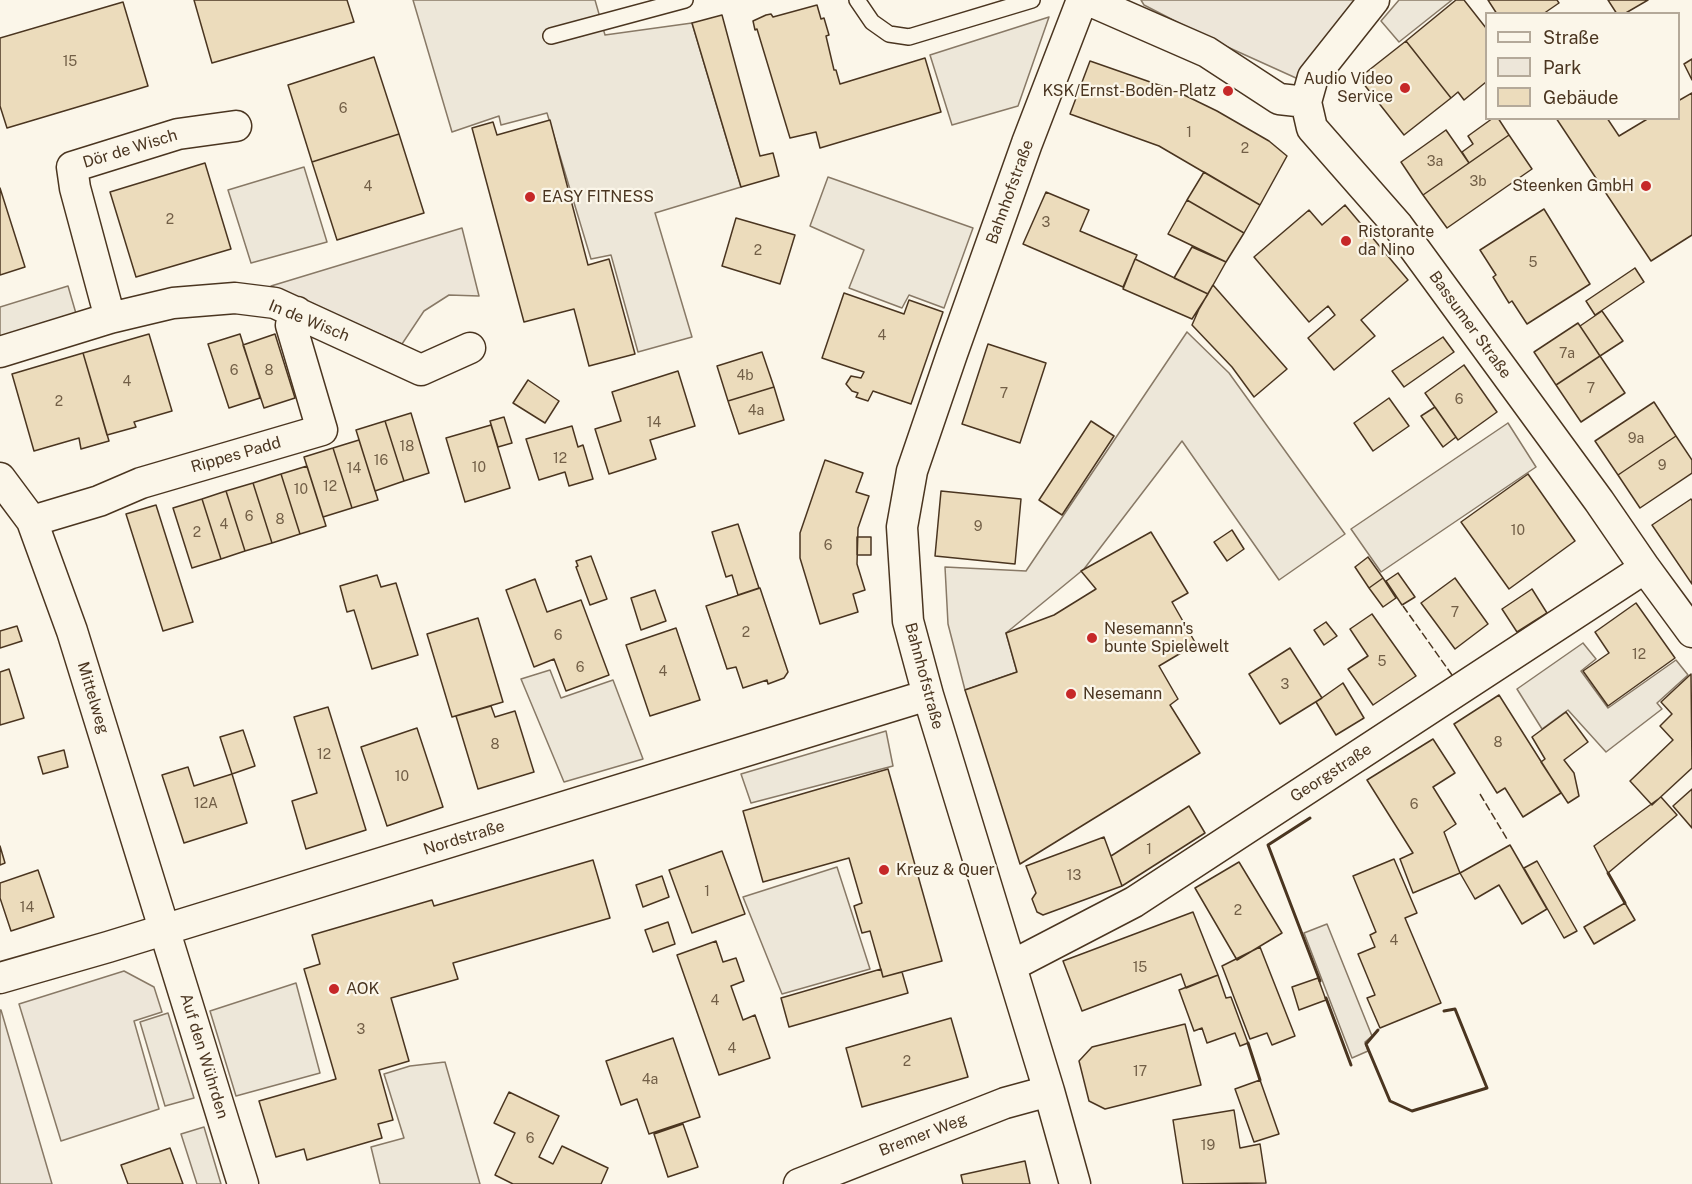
<!DOCTYPE html>
<meta charset="utf-8">
<style>
body{margin:0}
#map{position:relative;width:1692px;height:1184px;overflow:hidden;background:#fbf6e9;font-family:"Public Sans",sans-serif}
canvas{display:block}
.legend{position:absolute;left:1485px;top:12px;width:195px;height:108px;box-sizing:border-box;background:#fbf6e9;border:2px solid #b4a999;margin:0;padding:8px 10px;list-style:none;font-size:18px;color:#4a3520}
.legend li{display:flex;align-items:center;gap:12px;height:30px}
.legend b{width:30px;border:2px solid #b4a999}
</style>
<div id="map">
<canvas width="1692" height="1184"></canvas>
<ul class="legend">
<li><b style="height:8px;background:#fbf6e9"></b>Straße</li>
<li><b style="height:16px;background:#ede6d9"></b>Park</li>
<li><b style="height:16px;background:#ecdcbc"></b>Gebäude</li>
</ul>
</div>
<script>
const g = document.querySelector('canvas').getContext('2d');
g.lineJoin = 'round';
function fillPath(path, color) { g.fillStyle = color; g.fill(path, 'evenodd'); }
const toPath = rows => new Path2D(rows.map(r => 'M' + r).join(''));
function trace(path, color, width, dash) { g.strokeStyle = color; g.lineWidth = width; g.lineCap = dash ? 'butt' : 'round'; g.setLineDash(dash || []); g.stroke(path); }
function drawText(font, color, halo, rows, align = 'center') {
  g.font = font + ' "Public Sans",sans-serif'; g.lineWidth = 4.5; g.setLineDash([]); g.textBaseline = 'middle'; g.strokeStyle = halo; g.fillStyle = color; for (const [text, x, y, turn = 0] of rows) {
    g.save(); g.translate(x, y); g.rotate((+turn || 0) * Math.PI / 180); g.textAlign = isNaN(turn) ? turn : align; if (halo) g.strokeText(text, 0, 0); g.fillText(text, 0, 0); g.restore();
  }
}
const green = toPath([
 [1141,0,1361,0,1296,78,1212,40,1144,5,1141,0],
 [462,228,479,296,449,295,424,311,402,344,271,286,462,228],
 [124,971,154,987,162,1012,134,1021,159,1109,61,1141,19,1004,124,971],
 [0,1010,1,1010,52,1184,0,1184,0,1010]
]);
fillPath(green, '#ede6d9');
trace(green, '#887966', 1.5);
const parking = toPath([
 [413,0,595,0,605,35,692,23,741,187,655,213,692,337,638,352,611,255,591,259,547,113,501,125,499,116,452,132,413,0],
 [1399,0,1452,0,1399,42,1381,21,1399,0],
 [1049,17,1018,106,952,125,930,55,1049,17],
 [304,167,327,242,251,263,228,190,304,167],
 [828,177,973,228,944,308,909,295,902,308,849,288,864,250,810,226,828,177],
 [68,286,77,317,0,340,0,307,68,286],
 [1187,332,1229,373,1345,534,1279,580,1182,441,1084,569,1006,633,1017,672,965,690,948,624,945,567,1026,571,1187,332],
 [1508,423,1536,467,1381,572,1351,529,1508,423],
 [1583,643,1596,659,1581,671,1608,708,1676,660,1688,675,1657,703,1662,709,1606,752,1568,710,1542,729,1517,689,1583,643],
 [550,670,561,698,613,680,643,759,564,782,521,679,550,670],
 [886,731,893,766,751,803,741,774,886,731],
 [837,867,870,969,782,994,743,897,837,867],
 [1327,924,1372,1036,1365,1042,1368,1051,1352,1058,1304,933,1327,924],
 [296,983,320,1073,236,1096,210,1011,296,983],
 [168,1013,194,1098,165,1106,140,1022,168,1013],
 [445,1062,480,1184,380,1184,371,1147,404,1138,384,1074,410,1066,445,1062],
 [204,1127,221,1184,197,1184,181,1134,204,1127]
]);
fillPath(parking, '#ede7d9');
trace(parking, '#887966', 1.5);
const building = toPath([
 [194,0,347,0,354,22,212,63,194,0],
 [1456,0,1464,0,1486,28,1486,82,1464,100,1458,92,1451,98,1406,41,1456,0],
 [1488,0,1557,0,1559,3,1543,14,1497,14,1488,0],
 [1608,0,1648,0,1624,14,1617,14,1608,0],
 [123,2,148,86,7,128,0,106,0,38,123,2],
 [817,5,821,19,824,18,829,35,826,36,834,70,836,70,840,84,925,58,941,112,820,148,816,132,790,138,757,29,755,30,753,21,766,15,771,14,773,17,817,5],
 [722,15,760,156,773,153,779,176,741,187,692,23,722,15],
 [1406,41,1451,98,1404,135,1359,78,1406,41],
 [374,57,399,134,312,162,288,85,374,57],
 [1692,59,1692,80,1684,64,1692,59],
 [1090,61,1176,91,1217,111,1269,141,1287,156,1260,205,1159,146,1070,114,1090,61],
 [1692,93,1692,235,1651,261,1556,118,1607,118,1619,136,1649,118,1678,118,1678,101,1692,93],
 [1493,118,1498,118,1509,135,1469,163,1462,152,1473,144,1468,136,1493,118],
 [550,120,588,265,609,259,635,354,589,366,574,309,524,322,472,128,493,122,497,135,550,120],
 [1446,130,1469,163,1423,195,1401,162,1446,130],
 [399,134,424,213,337,240,312,162,399,134],
 [1509,135,1532,169,1447,228,1423,195,1509,135],
 [205,163,231,249,136,277,110,192,205,163],
 [1204,172,1260,205,1244,233,1187,200,1204,172],
 [0,188,25,267,0,275,0,188],
 [1046,192,1089,210,1080,231,1137,255,1123,287,1023,244,1046,192],
 [1187,200,1244,233,1226,262,1168,234,1187,200],
 [1345,205,1408,280,1361,320,1375,336,1334,370,1308,338,1335,315,1328,306,1309,322,1254,257,1309,210,1322,225,1345,205],
 [1544,209,1590,284,1527,324,1512,301,1509,303,1493,277,1496,275,1480,250,1544,209],
 [736,218,795,235,780,284,722,266,736,218],
 [1192,247,1226,262,1208,294,1174,278,1192,247],
 [1135,259,1208,294,1192,319,1123,289,1135,259],
 [1635,268,1644,282,1595,315,1586,301,1635,268],
 [1213,285,1287,369,1254,397,1232,367,1192,325,1199,309,1213,285],
 [844,293,904,314,909,300,943,312,911,404,873,391,868,401,856,397,858,393,852,391,846,384,851,376,861,378,864,372,822,358,844,293],
 [1602,311,1623,341,1600,356,1580,326,1602,311],
 [1578,323,1600,356,1556,385,1534,352,1578,323],
 [149,334,172,411,134,422,136,427,107,435,83,353,149,334],
 [240,334,260,398,229,408,208,344,240,334],
 [275,334,295,398,264,408,243,345,275,334],
 [1443,337,1454,352,1404,387,1392,371,1443,337],
 [988,344,1046,363,1020,443,962,424,988,344],
 [762,352,774,387,728,401,717,366,762,352],
 [83,353,109,441,81,449,79,438,34,451,12,374,83,353],
 [1600,356,1625,393,1581,422,1556,385,1600,356],
 [1464,365,1497,412,1458,440,1425,393,1464,365],
 [678,371,695,426,650,440,656,459,609,474,595,429,621,421,612,392,678,371],
 [528,380,559,401,545,423,513,403,528,380],
 [774,387,784,420,739,434,728,401,774,387],
 [1389,398,1409,426,1373,451,1354,423,1389,398],
 [1654,402,1676,436,1618,475,1595,441,1654,402],
 [1435,407,1456,437,1443,447,1421,416,1435,407],
 [411,413,429,473,404,481,385,421,411,413],
 [504,417,512,443,498,447,490,421,504,417],
 [385,421,404,481,375,491,356,430,385,421],
 [1091,421,1114,436,1062,515,1039,500,1091,421],
 [491,425,510,488,465,502,446,438,491,425],
 [572,426,578,447,583,445,593,479,569,486,565,472,539,480,526,439,572,426],
 [1676,436,1692,460,1692,473,1640,508,1618,475,1676,436],
 [359,440,378,500,352,508,333,448,359,440],
 [333,448,352,508,323,517,304,457,333,448],
 [825,460,863,473,856,492,869,496,858,528,857,564,865,590,853,594,858,612,820,624,800,558,800,533,825,460],
 [307,466,326,526,300,534,281,474,307,466],
 [281,474,300,534,272,543,253,483,281,474],
 [1528,474,1575,541,1509,589,1461,522,1528,474],
 [253,483,272,543,245,551,226,491,253,483],
 [226,491,245,551,221,559,202,499,226,491],
 [941,491,1021,499,1015,564,935,556,941,491],
 [202,499,221,559,192,568,173,508,202,499],
 [1691,499,1692,501,1692,584,1652,525,1691,499],
 [156,505,193,622,163,631,126,514,156,505],
 [738,524,759,588,738,595,732,575,726,577,712,532,738,524],
 [1232,530,1244,549,1227,561,1214,542,1232,530],
 [1151,532,1188,593,1172,602,1196,644,1159,666,1178,699,1170,705,1200,753,1020,864,965,690,1017,672,1006,633,1054,615,1096,589,1081,571,1151,532],
 [857,537,871,537,871,555,857,555,857,537],
 [591,556,607,599,590,605,576,567,578,566,576,561,591,556],
 [1368,557,1383,578,1369,588,1355,567,1368,557],
 [1398,573,1415,597,1402,605,1386,581,1398,573],
 [377,575,381,587,396,583,418,655,372,669,354,610,347,612,340,586,377,575],
 [1383,578,1396,598,1383,607,1369,588,1383,578],
 [1455,578,1488,624,1455,649,1421,603,1455,578],
 [535,579,547,612,581,600,609,675,566,691,554,659,534,667,506,590,535,579],
 [760,588,788,672,784,678,768,684,767,680,743,688,736,667,727,669,706,606,760,588],
 [1532,589,1547,613,1517,632,1502,609,1532,589],
 [655,590,666,621,641,630,631,598,655,590],
 [1636,603,1675,658,1608,706,1583,671,1609,653,1595,632,1636,603],
 [1372,614,1416,676,1373,705,1348,669,1368,656,1350,629,1372,614],
 [478,618,503,702,452,717,427,634,478,618],
 [1326,622,1337,636,1324,645,1314,630,1326,622],
 [17,626,22,641,0,648,0,631,17,626],
 [676,628,700,700,650,716,626,645,676,628],
 [1290,648,1322,698,1280,724,1249,674,1290,648],
 [9,669,24,718,0,725,0,672,9,669],
 [1691,674,1692,768,1652,805,1630,781,1673,740,1660,726,1672,714,1661,702,1691,674],
 [1343,683,1364,718,1336,735,1316,702,1343,683],
 [1499,695,1561,793,1523,817,1505,788,1497,793,1454,724,1499,695],
 [491,706,495,717,515,711,534,772,478,789,456,716,491,706],
 [328,707,366,830,306,849,292,801,317,793,294,717,328,707],
 [1566,712,1588,742,1564,760,1574,773,1579,796,1568,803,1541,762,1545,759,1532,737,1566,712],
 [417,728,443,807,387,826,361,747,417,728],
 [243,730,255,766,232,774,220,737,243,730],
 [1433,739,1455,773,1433,787,1456,824,1444,832,1460,873,1413,893,1400,859,1413,853,1367,780,1433,739],
 [64,750,68,767,43,774,38,757,64,750],
 [188,767,194,786,232,774,247,823,184,843,162,775,188,767],
 [888,769,942,961,883,977,870,931,862,933,854,906,862,903,849,858,763,882,743,811,888,769],
 [1692,789,1692,828,1673,806,1692,789],
 [1661,797,1677,815,1608,873,1594,846,1661,797],
 [1189,806,1205,833,1122,886,1111,856,1189,806],
 [1104,837,1122,886,1043,915,1037,912,1032,899,1036,893,1026,866,1104,837],
 [1510,845,1547,909,1522,924,1499,885,1475,899,1460,873,1510,845],
 [0,846,5,863,0,865,0,846],
 [722,851,745,914,692,933,669,870,722,851],
 [1394,859,1417,913,1405,918,1441,1003,1380,1028,1367,998,1375,995,1358,954,1375,947,1370,935,1376,932,1353,876,1394,859],
 [593,860,610,918,453,963,458,979,391,998,409,1061,379,1070,393,1120,378,1124,382,1138,307,1160,304,1149,276,1157,259,1101,336,1079,304,969,320,964,312,935,432,900,434,906,593,860],
 [1537,861,1577,931,1564,938,1524,868,1537,861],
 [1239,862,1282,933,1237,960,1195,888,1239,862],
 [38,870,54,917,11,931,0,898,0,883,38,870],
 [662,876,669,897,643,907,636,885,662,876],
 [1625,903,1635,920,1594,944,1584,927,1625,903],
 [1193,912,1218,975,1186,988,1181,974,1082,1011,1063,961,1193,912],
 [668,922,675,944,653,952,645,930,668,922],
 [716,941,723,962,736,958,744,981,731,986,743,1020,755,1015,770,1058,719,1075,677,955,716,941],
 [1260,947,1295,1036,1272,1045,1267,1033,1250,1039,1222,966,1260,947],
 [881,969,883,977,902,972,908,993,789,1027,781,998,881,969],
 [1218,975,1226,998,1231,997,1248,1043,1240,1046,1235,1033,1207,1043,1202,1028,1194,1031,1179,990,1218,975],
 [1318,978,1326,1000,1299,1010,1292,987,1318,978],
 [951,1018,968,1077,862,1107,846,1048,951,1018],
 [1185,1024,1201,1085,1105,1109,1089,1101,1079,1061,1092,1047,1185,1024],
 [673,1038,700,1117,649,1134,637,1099,621,1105,606,1061,673,1038],
 [1260,1080,1279,1134,1254,1142,1235,1089,1260,1080],
 [509,1092,559,1116,539,1157,553,1164,562,1146,608,1168,601,1184,513,1184,495,1175,515,1133,494,1123,509,1092],
 [1234,1110,1240,1148,1260,1144,1266,1183,1183,1184,1173,1120,1234,1110],
 [683,1124,698,1167,668,1177,654,1134,683,1124],
 [170,1148,183,1184,128,1184,121,1165,170,1148],
 [1025,1161,1030,1184,963,1184,961,1175,1025,1161]
]);
fillPath(building, '#ecdcbc');
trace(building, '#4a3520', 1.5);
const service = toPath([
 [857,0,872,22,889,34,909,37,1032,0],
 [551,36,685,0]
]);
const minor = toPath([
 [1088,0,1207,52,1279,99,1306,102],
 [1374,0,1313,77,1306,102,1312,128,1398,226,1599,501,1645,568,1692,632],
 [110,318,75,188,72,167,178,134,236,126],
 [0,352,110,318,173,303,235,298,275,303,421,370,470,348],
 [0,478,32,521,72,631,243,1184],
 [32,521,99,501,141,483,322,430,291,325,297,312],
 [1011,966,1134,902,1645,568],
 [0,978,108,947,928,695],
 [799,1184,1005,1103,1049,1091],
 [1075,1184,1049,1091,928,695,908,621,902,527,912,471,952,354,1027,143,1082,0]
]);
trace(service, '#4a3520', 18);
trace(minor, '#4a3520', 33);
trace(service, '#fbf6e9', 15);
trace(minor, '#fbf6e9', 30);
trace(toPath([
 [1403,606,1452,675],
 [1480,794,1507,839]
]), '#4a3520', 1.5, [8, 3]);
trace(toPath([
 [1310,818,1268,845,1320,981],
 [1608,873,1625,903],
 [1326,998,1351,1065],
 [1378,1030,1366,1044,1390,1101,1412,1111,1487,1088,1455,1009,1444,1011],
 [1248,1043,1260,1080]
]), '#4a3520', 3);
for (const [x, y, r, color] of [
 [1405,88,6,"#c62828"],
 [1228,91,6,"#c62828"],
 [1646,186,6,"#c62828"],
 [530,197,6,"#c62828"],
 [1346,241,6,"#c62828"],
 [1092,638,6,"#c62828"],
 [1071,694,6,"#c62828"],
 [884,870,6,"#c62828"],
 [334,989,6,"#c62828"]
]) { const dot = new Path2D(); dot.arc(x, y, r, 0, 2 * Math.PI); g.fillStyle = color; g.fill(dot); trace(dot, '#fbf6e9', 2); }
drawText('14px', '#725f47', null, [
 ["15",70,62],
 ["6",343,109],
 ["1",1189,133],
 ["2",1245,149],
 ["3a",1435,162],
 ["3b",1478,182],
 ["4",368,187],
 ["2",170,220],
 ["3",1046,223],
 ["2",758,251],
 ["5",1533,263],
 ["4",882,336],
 ["7a",1567,354],
 ["6",234,371],
 ["8",269,371],
 ["4b",745,376],
 ["4",127,382],
 ["7",1591,389],
 ["7",1004,394],
 ["6",1459,400],
 ["2",59,402],
 ["4a",756,411],
 ["14",654,423],
 ["9a",1636,439],
 ["18",407,447],
 ["12",560,459],
 ["16",381,461],
 ["9",1662,466],
 ["10",479,468],
 ["14",354,469],
 ["12",330,487],
 ["10",301,490],
 ["6",249,517],
 ["8",280,520],
 ["4",224,525],
 ["9",978,527],
 ["10",1518,531],
 ["2",197,533],
 ["6",828,546],
 ["7",1455,613],
 ["2",746,633],
 ["6",558,636],
 ["12",1639,655],
 ["5",1382,662],
 ["6",580,668],
 ["4",663,672],
 ["3",1285,685],
 ["8",1498,743],
 ["8",495,745],
 ["12",324,755],
 ["10",402,777],
 ["12A",206,804],
 ["6",1414,805],
 ["1",1149,850],
 ["13",1074,876],
 ["1",707,892],
 ["14",27,908],
 ["2",1238,911],
 ["4",1394,941],
 ["15",1140,968],
 ["4",715,1001],
 ["3",361,1030],
 ["4",732,1049],
 ["2",907,1062],
 ["17",1140,1072],
 ["4a",650,1080],
 ["6",530,1139],
 ["19",1208,1146]
]);
drawText('16px', '#4a3520', '#fbf6e9', [
 ["Audio Video",1393,79,"right"],
 ["Service",1393,97,"right"],
 ["KSK/Ernst-Boden-Platz",1216,91,"right"],
 ["Steenken GmbH",1634,186,"right"],
 ["EASY FITNESS",542,197],
 ["Ristorante",1358,232],
 ["da Nino",1358,250],
 ["Nesemann's",1104,629],
 ["bunte Spielewelt",1104,647],
 ["Nesemann",1083,694],
 ["Kreuz & Quer",896,870],
 ["AOK",346,989]
], 'left');
drawText('16px', '#4a3520', '#fbf6e9', [
 ["Dör de Wisch",130,149,-17],
 ["Bahnhofstraße",1010,192,-70],
 ["In de Wisch",309,321,22],
 ["Bassumer Straße",1470,325,54],
 ["Rippes Padd",236,455,-16],
 ["Bahnhofstraße",924,676,75],
 ["Mittelweg",93,698,73],
 ["Georgstraße",1331,773,-33],
 ["Nordstraße",464,838,-17],
 ["Auf den Wührden",204,1056,73],
 ["Bremer Weg",923,1135,-21]
]);
</script>
